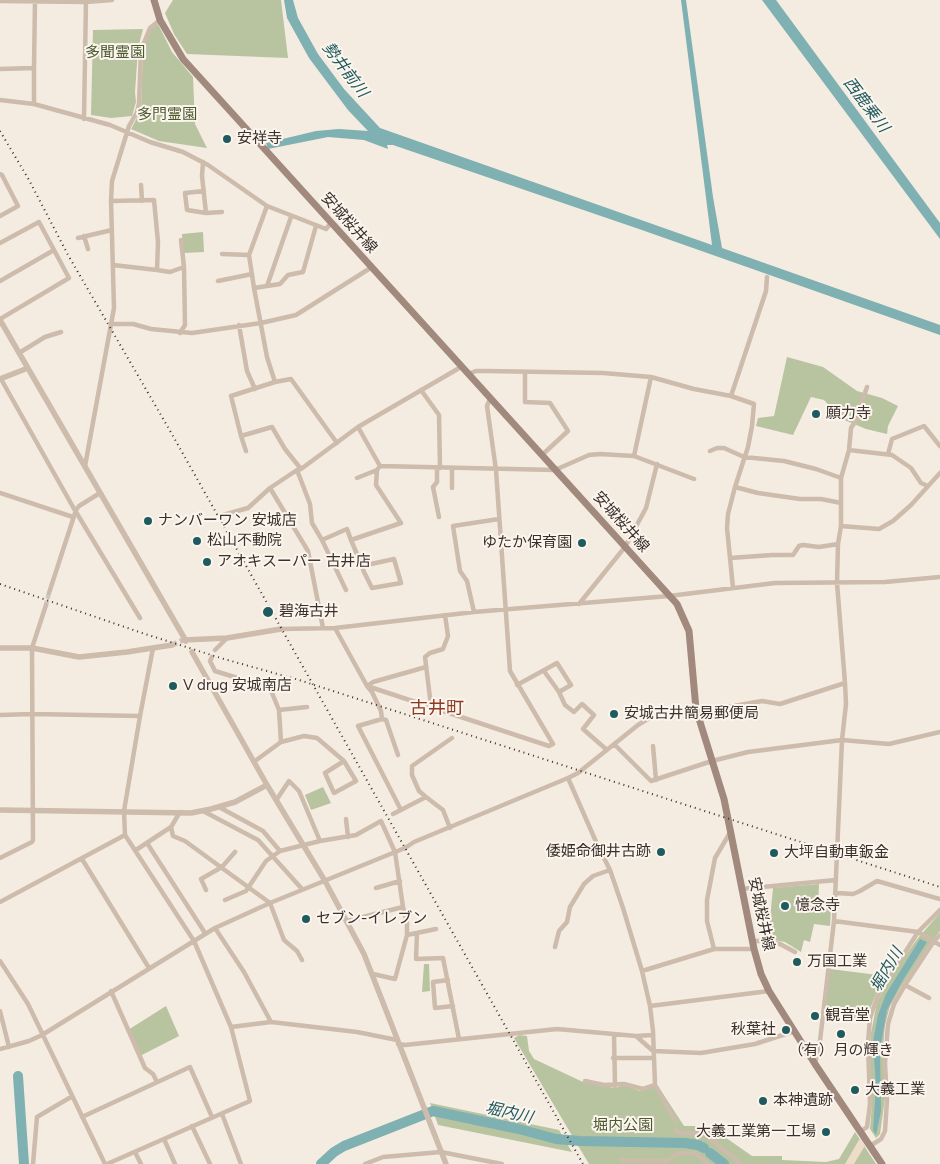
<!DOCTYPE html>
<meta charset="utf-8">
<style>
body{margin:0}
canvas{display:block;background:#f4ebe1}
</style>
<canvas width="940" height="1164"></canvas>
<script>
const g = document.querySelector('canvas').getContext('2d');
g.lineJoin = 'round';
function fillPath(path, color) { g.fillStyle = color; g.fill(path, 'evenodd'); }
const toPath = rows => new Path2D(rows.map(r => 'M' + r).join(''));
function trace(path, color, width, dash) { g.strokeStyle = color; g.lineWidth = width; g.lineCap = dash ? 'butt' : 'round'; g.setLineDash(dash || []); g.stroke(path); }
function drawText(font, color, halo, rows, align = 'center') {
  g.font = font + ' Figtree,"Noto Sans JP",sans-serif'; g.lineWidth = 4; g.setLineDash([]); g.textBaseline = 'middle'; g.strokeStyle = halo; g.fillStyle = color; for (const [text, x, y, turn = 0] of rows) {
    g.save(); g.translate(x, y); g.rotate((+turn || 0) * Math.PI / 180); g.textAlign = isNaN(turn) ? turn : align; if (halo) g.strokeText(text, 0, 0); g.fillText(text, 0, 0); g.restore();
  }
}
fillPath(toPath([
 [173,0,281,0,288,58,187,54,174,34,165,13],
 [158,24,172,52,193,77,195,124,207,148,159,141,131,129,141,110,143,50,150,29],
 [143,29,138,49,135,92,136,102,132,116,111,118,91,115,93,30],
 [203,232,204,252,183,253,182,234],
 [787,357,823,367,857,391,882,398,898,406,888,426,887,434,866,429,842,419,824,400,811,397,793,435,756,426,758,418,774,416],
 [323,787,331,803,311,810,305,795],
 [819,884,818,908,831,909,830,926,814,924,810,942,804,940,801,952,785,942,768,939,773,888],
 [940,913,940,931,929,945,901,987,890,1006,885,1025,883,1047,885,1098,880,1134,876,1138,870,1129,872,1102,869,1055,871,1033,877,1002,891,976,918,938],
 [424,964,429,964,430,991,422,992],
 [830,969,886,976,876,994,868,1014,866,1016,825,1012],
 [166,1006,179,1036,140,1056,128,1030],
 [519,1035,527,1036,529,1051,534,1059,583,1082,615,1088,624,1085,640,1091,658,1086,684,1126,709,1126,752,1156,782,1156,782,1160,826,1162,839,1159,855,1132,876,1164,589,1164,514,1038],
 [430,1103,559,1130,572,1152,438,1125]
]), '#b8c4a0');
fillPath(toPath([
 [860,1138,865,1146,863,1149,854,1164,845,1164]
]), '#ecdcc8');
fillPath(toPath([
 [284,0,293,0,298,18,318,54,344,89,380,128,712,245,681,0,686,0,713,197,722,248,940,325,940,335,639,229,393,145,387,145,388,149,364,140,328,137,268,149,266,143,316,131,339,129,368,131,348,110,309,58,287,18],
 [762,0,776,0,940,223,940,239],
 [920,939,927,942,903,980,887,1010,880,1050,881,1111,876,1135,873,1130,876,1086,873,1042,878,1015,886,994]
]), '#7fb0b2');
trace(toPath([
 [18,1076,24,1164],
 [710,1153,724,1164],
 [321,1164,334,1152,344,1146,433,1111,519,1129,556,1139,580,1141,685,1143,698,1145,704,1148]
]), '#7fb0b2', 10);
trace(toPath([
 [46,605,49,593]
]), '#cfc6bd', 4.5, [4.5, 2]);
trace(toPath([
 [172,645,183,640]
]), '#cfc6bd', 5.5, [5.5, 3]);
trace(toPath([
 [621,1160,666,1161,679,1153,695,1153,708,1164]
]), '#cdbbac', 4);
trace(toPath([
 [0,1,86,2,112,0],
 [34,68,35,0],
 [0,69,34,68,34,104],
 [0,100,34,104,110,125,150,142,183,152,208,165,267,206,326,229,331,223],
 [84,119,86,0],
 [203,162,202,176,206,213],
 [0,174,2,175,18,206,0,216],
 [141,185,142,201],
 [204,191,185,193,187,210,206,213,222,212],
 [111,201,154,200,158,242,157,270,113,265],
 [267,206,249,255,254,288,267,357,275,382,291,379,337,443],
 [84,236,88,249],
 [78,238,112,230],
 [181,240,184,267],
 [0,243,39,222,69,278,0,319],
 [222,254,249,255],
 [157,270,170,272,184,267,185,325,180,333],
 [0,281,54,250],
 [218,281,252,274],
 [267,286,291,217],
 [254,288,280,284,288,275,303,272,316,226],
 [112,324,133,324,151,329,192,333,261,323,296,315,372,267],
 [239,325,247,371,255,389],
 [19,353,45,337,61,332],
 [525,372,525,402,550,403,568,431,542,455],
 [468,374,476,371,487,371,603,373,651,377,694,389,731,396,754,404,752,426,748,447,735,487,728,514,727,528,733,588],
 [1,379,73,507,140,618],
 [275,382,231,396,241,436,272,427,285,449,301,469],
 [421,390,439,415,440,468],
 [731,396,766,291,767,277],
 [358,427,380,466,555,470,589,455,600,454,634,456,694,479],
 [241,436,246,451],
 [849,450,892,455,911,468,921,483,928,486],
 [710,451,717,448,724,448,744,457,784,461,816,469,841,478,841,526,838,544,837,583,845,683,846,704,842,740,834,921,820,1041,815,1064],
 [888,454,892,439,924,426,940,446],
 [634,456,651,377],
 [85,466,114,308,111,201,112,181,129,126,137,112,139,104,141,50,150,28,160,20],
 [437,468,437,482,433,487,439,517],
 [452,469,452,488],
 [297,470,310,504,312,523,322,540,346,590],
 [357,478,377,470],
 [841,478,849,450,851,428,855,422,867,387],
 [735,487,758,493,800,499,821,499,841,503],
 [270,488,308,551,323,628],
 [0,493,73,517],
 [223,515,248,508,270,488,297,470,301,469,358,427,461,367],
 [841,526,879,529,893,521,911,505,940,473],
 [322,540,347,529,351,540],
 [730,558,772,555,793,555,799,546,803,545,819,547,838,544],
 [362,566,394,559,401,583,372,588,364,572,362,566,351,540,401,523,376,485,377,470,380,466],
 [49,593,76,510,79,506,100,493],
 [579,604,625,547,646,508,657,464],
 [474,612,467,581,460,571,453,526,499,519],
 [335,628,367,686,549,746,553,744,510,671,496,470,487,406,490,399],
 [281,629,335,628,474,612,669,596,775,583,885,582,940,577],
 [215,650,227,638],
 [212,657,210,661,215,671,270,688,279,710,281,742,255,761],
 [544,671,559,692,565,705,574,712,582,704,594,715,583,729,607,750],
 [517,685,557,663,571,685,559,692],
 [431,706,425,657,430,653,443,649,448,636,445,615],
 [279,710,307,707],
 [0,715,32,714,140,716],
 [382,719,381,711,372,692,367,686,373,682,426,667],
 [281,742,304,736,317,738,344,761,356,781,334,793,325,773,344,761],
 [614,744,651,781,712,761,748,752,842,740,889,744,940,732],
 [653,746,656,780],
 [398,755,386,720,382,719,358,726,401,810],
 [568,778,597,844,610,870,623,908,642,971,650,1006,653,1031,655,1085,675,1120],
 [426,797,419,791,412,775,412,766,452,738],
 [277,799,289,781,299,791,320,841],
 [219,807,263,831,280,851],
 [203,811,258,840,302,889],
 [393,814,426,797,443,810,450,828],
 [346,819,348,837],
 [171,827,173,836,185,841,270,903,284,940,297,951,302,960],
 [147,843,205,933],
 [136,850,171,827,180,812],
 [0,858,32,842,33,840,32,648,46,605],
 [82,859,149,968],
 [376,888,400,881],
 [741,889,836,880],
 [206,890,201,879,222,867,235,852],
 [837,893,853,894,860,891,877,881,940,899],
 [225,900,246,891,266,861,280,851,320,841,356,835,381,821,395,852,403,907,407,923,407,935,395,979,373,974],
 [0,902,125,835],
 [347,921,403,907],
 [834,921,918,932,940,945],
 [215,928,244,972,271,1022],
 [417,933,416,959,443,958,459,1039],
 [407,935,436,929],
 [752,941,765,941,780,944,795,952],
 [555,947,559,931,567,922,570,907,584,884,593,876,610,870],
 [714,949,707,921,707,900,715,858,731,831],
 [0,961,28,1004,105,1164],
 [642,971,714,949,754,949],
 [448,980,433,982,435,1008,453,1006],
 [905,985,929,998],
 [111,991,145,1068,153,1074,157,1082],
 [650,1006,769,991],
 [0,1011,9,1047],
 [823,1013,870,1018],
 [231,1027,271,1022,357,1032,397,1040],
 [614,1035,615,1086],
 [636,1036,653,1035],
 [398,1044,405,1045,557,1029,636,1036,653,1051,701,1053,755,1044,795,1031],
 [0,1049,29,1041,42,1035,215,928,270,903,405,848,414,842,568,778,578,773,638,725,651,717,670,713,681,713,696,709,734,706,762,701,780,704,845,683],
 [613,1058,653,1058],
 [585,1081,604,1085,624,1084,643,1089,655,1085],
 [222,1114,241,1164],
 [82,1117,190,1067,212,1117],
 [192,1126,210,1164],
 [676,1130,680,1133,702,1134,707,1136,741,1164],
 [860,1132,867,1127,870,1104,868,1043,870,1018,878,995,918,932,940,910],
 [164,1139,175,1164],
 [870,1146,881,1139,885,1131,887,1100,885,1063,888,1024,894,1004,905,985,934,941,940,935],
 [135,1152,141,1164],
 [33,1164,37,1117,71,1097],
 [107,1164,250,1101,231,1027,194,941,125,835,124,811,140,716,153,648],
 [365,1164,383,1157,441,1152,502,1164]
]), '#cdbbac', 4.5);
trace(toPath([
 [0,320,186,641],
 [0,379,28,368],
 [184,640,227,638,281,629],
 [0,648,32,648,79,657,127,652,172,645],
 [192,652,267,785,325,881,364,954,446,1164],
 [0,810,191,813,211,809,235,802,267,785]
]), '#cdbbac', 5.5);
trace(toPath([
 [154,0,160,20,183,59,677,604,689,631,696,709,724,799,754,949,761,974,769,991,815,1064,882,1164]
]), '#a18a7d', 7);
trace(toPath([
 [0,131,29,180,68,255,169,429,583,1164],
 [0,584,145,634,224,659,299,680,940,887]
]), '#3b302b', 2, [1, 4]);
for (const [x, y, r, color] of [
 [227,139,5,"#1f5a5e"],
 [816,414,5,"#1f5a5e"],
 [148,521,5,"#1f5a5e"],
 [197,541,5,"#1f5a5e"],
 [582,543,5,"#1f5a5e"],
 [207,562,5,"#1f5a5e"],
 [268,612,6,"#1f5a5e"],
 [173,686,5,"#1f5a5e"],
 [614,714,5,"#1f5a5e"],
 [661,852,5,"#1f5a5e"],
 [774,853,5,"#1f5a5e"],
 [785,906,5,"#1f5a5e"],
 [306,919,5,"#1f5a5e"],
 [797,962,5,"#1f5a5e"],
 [815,1016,5,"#1f5a5e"],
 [786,1030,5,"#1f5a5e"],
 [841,1034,5,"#1f5a5e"],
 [855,1090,5,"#1f5a5e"],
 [763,1101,5,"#1f5a5e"],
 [826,1132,5,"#1f5a5e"]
]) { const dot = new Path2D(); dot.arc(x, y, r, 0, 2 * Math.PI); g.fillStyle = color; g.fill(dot); trace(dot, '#fbf5ee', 2); }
drawText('15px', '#4a5a2e', '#fbf5ee', [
 ["多聞霊園",115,53],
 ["多門霊園",167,115],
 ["堀内公園",623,1126]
]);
drawText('15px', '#3b302b', '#fbf5ee', [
 ["安祥寺",237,139],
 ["願力寺",826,414],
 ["ナンバーワン 安城店",158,521],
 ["松山不動院",207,541],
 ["ゆたか保育園",572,543,"right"],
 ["アオキスーパー 古井店",217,562],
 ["碧海古井",279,612],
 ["V drug 安城南店",183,686],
 ["安城古井簡易郵便局",624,714],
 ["倭姫命御井古跡",651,852,"right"],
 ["大坪自動車鈑金",784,853],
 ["憶念寺",795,906],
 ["セブン-イレブン",316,919],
 ["万国工業",807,962],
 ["観音堂",825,1016],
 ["秋葉社",776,1030,"right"],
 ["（有）月の輝き",841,1051,"center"],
 ["大義工業",865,1090],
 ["本神遺跡",773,1101],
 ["大義工業第一工場",816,1132,"right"]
], 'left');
drawText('15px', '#3b302b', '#fbf5ee', [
 ["安城桜井線",349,223,48],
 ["安城桜井線",621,522,48],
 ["安城桜井線",761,914,78]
]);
drawText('italic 16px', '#1f5a5e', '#fbf5ee', [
 ["勢井前川",345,70,53],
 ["西鹿乗川",866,105,53],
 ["堀内川",887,970,-60],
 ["堀内川",509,1113,13]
]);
drawText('18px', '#8c3b22', '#fbf5ee', [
 ["古井町",437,709]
]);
</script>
